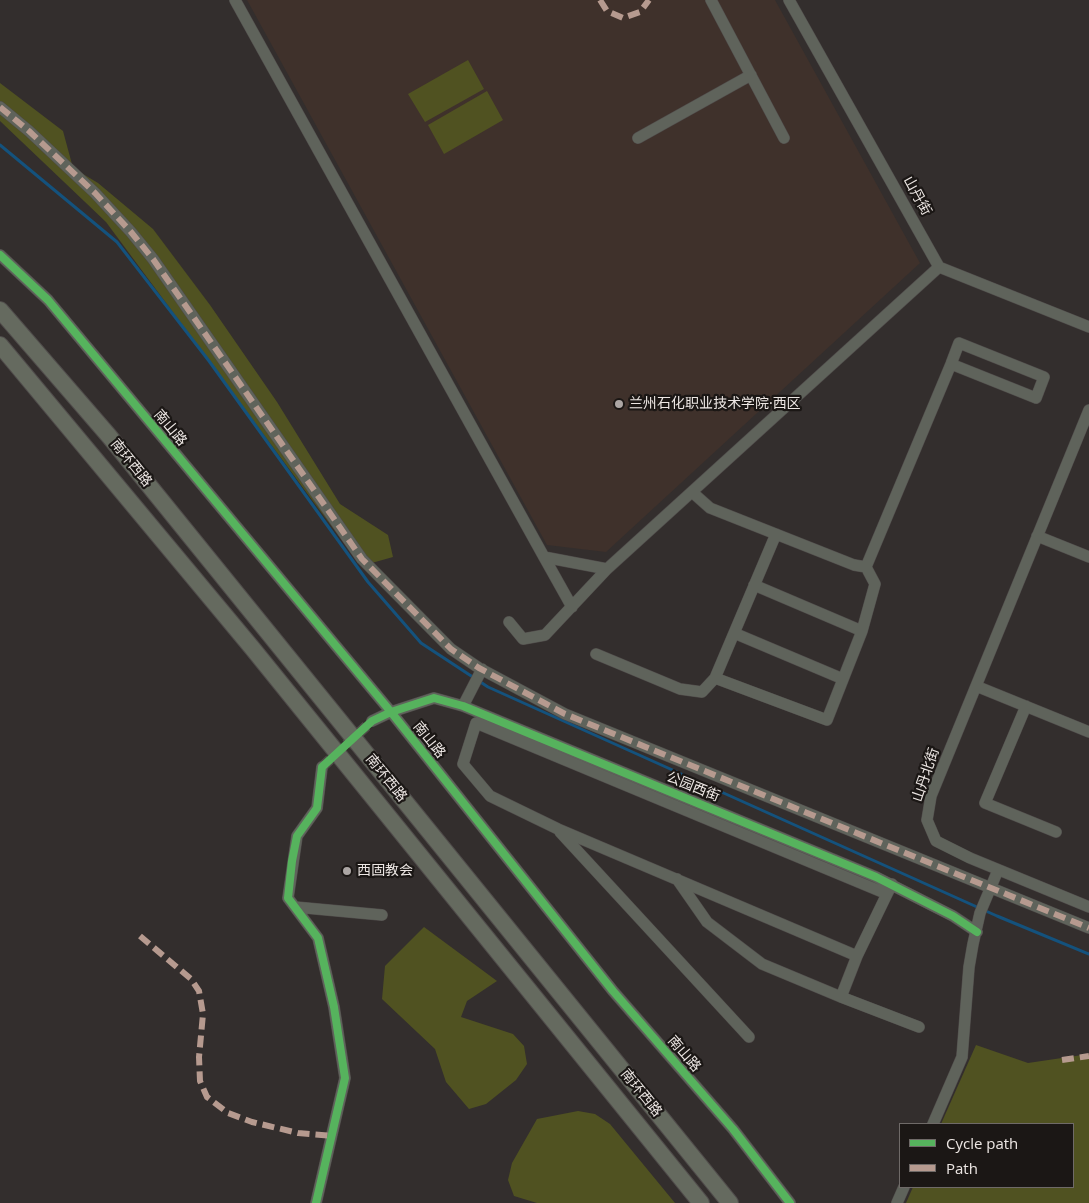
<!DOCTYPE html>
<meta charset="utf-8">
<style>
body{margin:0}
#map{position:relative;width:1089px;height:1203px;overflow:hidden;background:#332e2d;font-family:"Open Sans",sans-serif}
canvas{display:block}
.legend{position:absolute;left:899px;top:1123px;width:175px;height:65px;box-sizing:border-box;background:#1b1715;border:1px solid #6f6a68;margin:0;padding:6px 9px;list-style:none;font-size:15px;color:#ede7e4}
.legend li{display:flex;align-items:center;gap:10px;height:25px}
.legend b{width:25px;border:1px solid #6f6a68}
</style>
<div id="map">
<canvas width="1089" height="1203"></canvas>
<ul class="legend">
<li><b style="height:6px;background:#56b35d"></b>Cycle path</li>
<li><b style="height:6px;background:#b69a8f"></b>Path</li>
</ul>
</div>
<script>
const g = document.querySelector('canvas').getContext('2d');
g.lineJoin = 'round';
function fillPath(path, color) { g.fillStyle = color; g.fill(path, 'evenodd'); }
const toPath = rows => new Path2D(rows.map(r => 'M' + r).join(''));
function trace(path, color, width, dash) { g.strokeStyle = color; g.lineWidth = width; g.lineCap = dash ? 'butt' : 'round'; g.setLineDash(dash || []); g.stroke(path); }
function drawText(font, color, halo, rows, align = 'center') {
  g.font = font + ' "Open Sans","Noto Sans SC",sans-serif'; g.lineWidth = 4.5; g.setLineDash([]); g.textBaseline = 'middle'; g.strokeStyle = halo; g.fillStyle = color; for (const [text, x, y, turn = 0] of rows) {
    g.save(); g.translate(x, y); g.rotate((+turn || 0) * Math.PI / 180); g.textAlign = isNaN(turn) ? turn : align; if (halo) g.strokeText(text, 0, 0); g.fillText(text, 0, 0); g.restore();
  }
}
fillPath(toPath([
 [247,0,775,0,920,263,606,552,547,545]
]), '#3f312b');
fillPath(toPath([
 [468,60,484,89,425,122,408,94],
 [0,83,63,131,73,168,98,183,153,229,210,305,277,402,340,504,388,535,393,557,361,566,106,222,0,121],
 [487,91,503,120,444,154,428,125],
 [424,927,497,981,467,1001,461,1017,513,1034,524,1046,527,1064,516,1080,486,1104,469,1109,446,1082,435,1049,382,999,385,966],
 [976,1045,1028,1063,1089,1054,1089,1203,906,1203,913,1187,1073,1187,1073,1124,941,1124],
 [578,1111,595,1114,610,1124,675,1203,537,1203,514,1196,508,1180,512,1163,537,1119]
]), '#505221');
trace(toPath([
 [0,145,117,242,209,361,368,582,421,643,488,687,997,916,1089,954]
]), '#14527d', 3);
trace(toPath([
 [322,767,372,721]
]), '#4f4a48', 11, [11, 5.5]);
const minor = toPath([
 [235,0,544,557,607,569,939,267],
 [711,0,784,138],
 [789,0,939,267,1089,327],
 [0,107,29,131,95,193,131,232,153,259,362,559,451,649,479,668,565,714,1089,928],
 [638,138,751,75],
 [0,255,48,300,391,712,613,991,733,1129,790,1203],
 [1089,410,931,796,927,820,936,841,970,858,1089,907],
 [692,492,710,508,854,565,866,567],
 [1037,536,1089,557],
 [544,557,572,607],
 [754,585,862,631],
 [509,622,523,639,545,635,607,569],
 [734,633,843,679],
 [596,654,680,689,702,692,715,678,776,534],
 [715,678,827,720,862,631,875,584,866,567,951,364,959,343,1044,377,1036,398,951,364],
 [976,686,1089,732],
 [463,706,482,669],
 [1026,706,985,803,1056,832],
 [372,721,391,712,434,698,463,706,876,877,953,916,977,932],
 [560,832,749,1037],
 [677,879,707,922,762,964,841,997,857,956],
 [887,894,857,956,558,829,490,796,463,764,476,723,887,894,892,884],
 [295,907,382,915],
 [841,997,919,1027],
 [933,1124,962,1057,969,967,973,944,980,913,998,870],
 [316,1203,345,1078,334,1007,318,938,288,898,297,836,317,808,322,767],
 [897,1203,904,1187]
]);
const highway = toPath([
 [0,310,109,436,730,1203],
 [0,345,253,649,701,1203]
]);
trace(minor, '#504c4b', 12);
trace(highway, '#504c4b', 18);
trace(minor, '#5f635b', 11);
trace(highway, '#656a5f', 16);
trace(toPath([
 [600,0,607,11,623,18,640,12,649,0],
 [0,107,29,131,95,193,131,232,153,259,362,559,451,649,479,668,565,714,1089,928],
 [140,936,191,979,199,991,203,1014,199,1057,200,1081,207,1097,228,1113,252,1122,298,1133,332,1136],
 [1062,1060,1089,1056]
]), '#b69a8f', 6, [12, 6]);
trace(toPath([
 [0,255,48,300,391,712,613,991,733,1129,790,1203],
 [316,1203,345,1078,334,1007,318,938,288,898,292,861,297,836,317,808,322,767,372,721,391,712,434,698,463,706,876,877,953,916,977,932]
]), '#56b35d', 8);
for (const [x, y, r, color] of [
 [619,404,5,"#aca6a4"],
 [347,871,5,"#aca6a4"]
]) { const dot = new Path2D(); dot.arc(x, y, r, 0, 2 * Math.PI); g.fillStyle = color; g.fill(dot); trace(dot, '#1b1715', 2); }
drawText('14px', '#ede7e4', '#1b1715', [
 ["山丹街",917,196,61],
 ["南山路",170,428,50],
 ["南环西路",131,463,51],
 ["南山路",429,740,51],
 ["山丹北街",926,775,-71],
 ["南环西路",386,778,51],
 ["公园西街",693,787,22],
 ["南山路",684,1054,49],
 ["南环西路",641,1093,51]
]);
drawText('14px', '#ede7e4', '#1b1715', [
 ["兰州石化职业技术学院·西区",629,404],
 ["西固教会",357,871]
], 'left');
</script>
